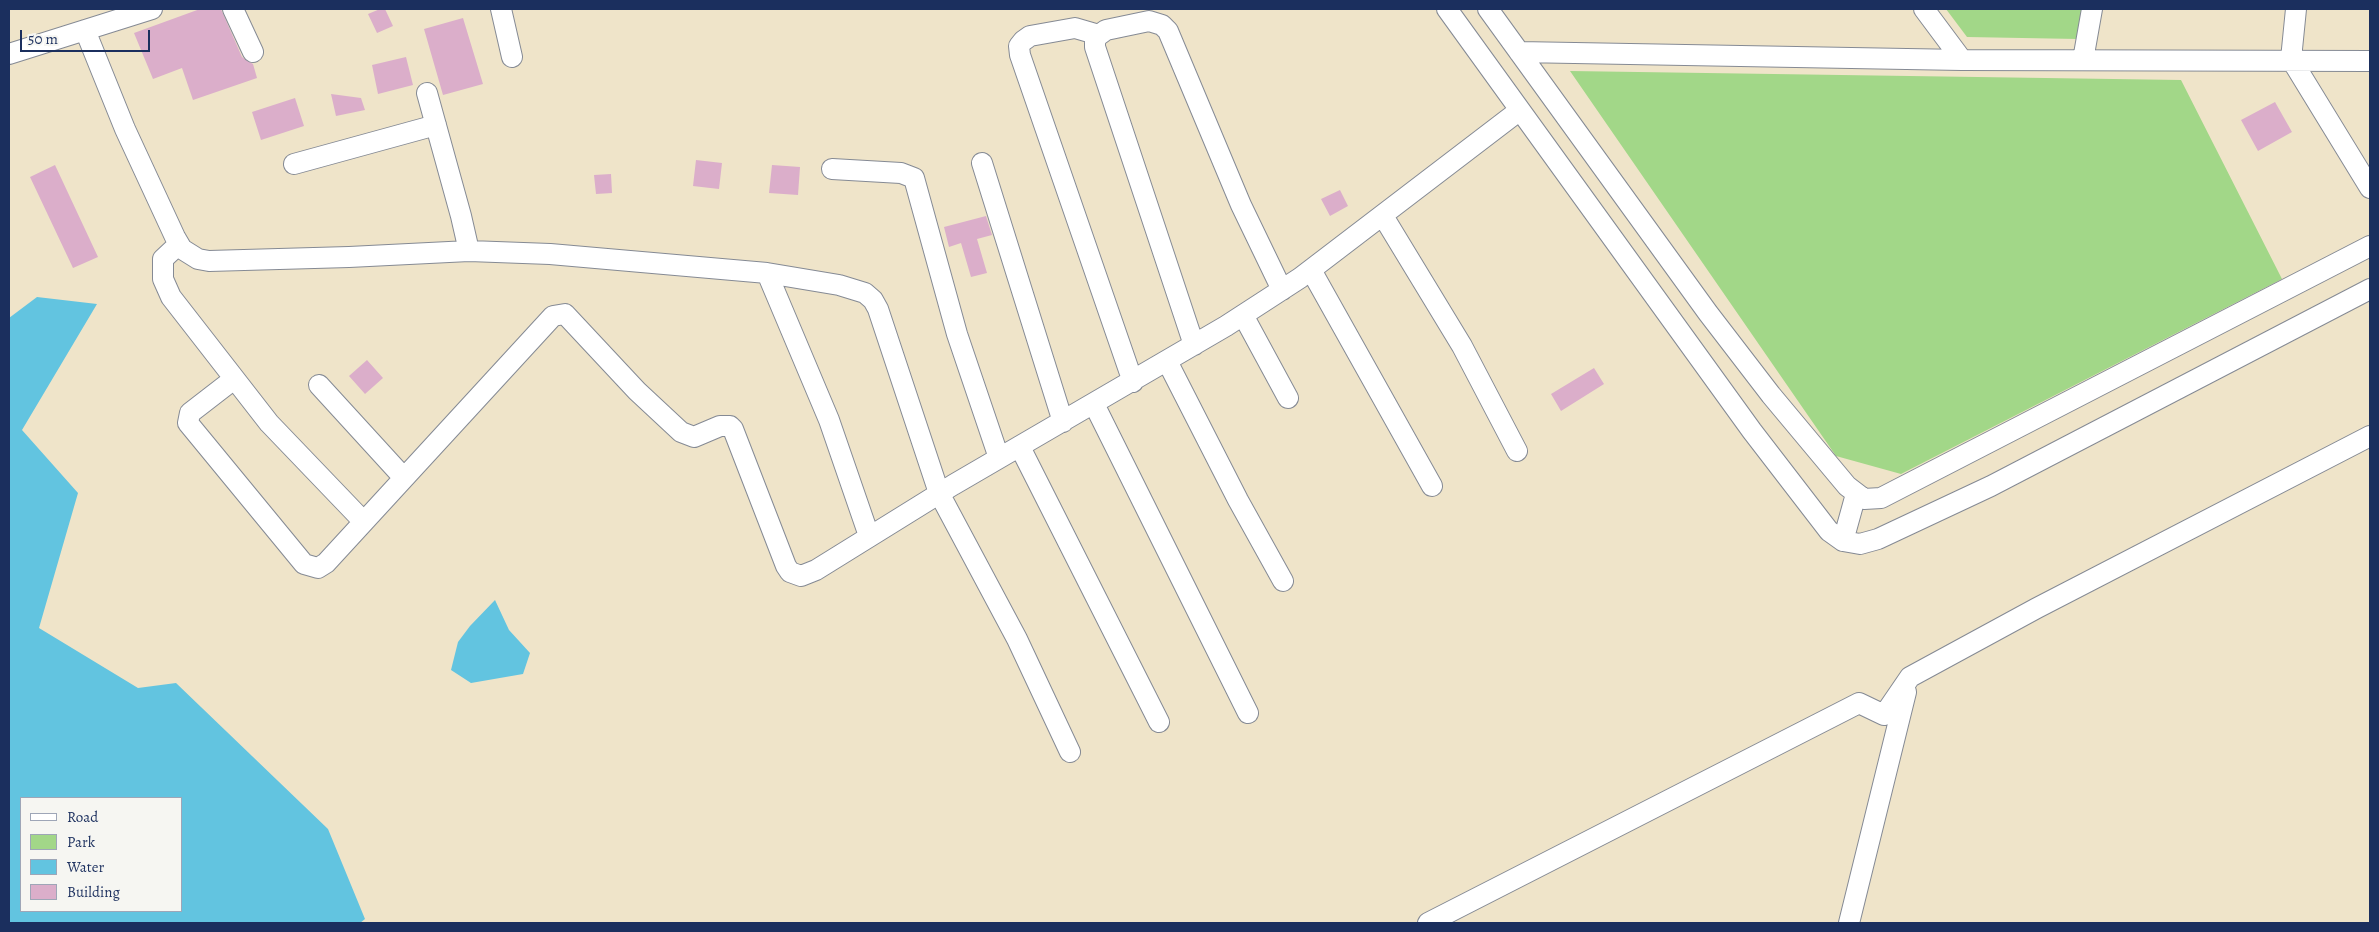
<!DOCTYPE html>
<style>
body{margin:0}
#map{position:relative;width:2379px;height:932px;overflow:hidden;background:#efe4c9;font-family:Alegreya,serif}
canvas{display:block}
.frame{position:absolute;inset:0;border:10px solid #1b2f5e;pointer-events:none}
.legend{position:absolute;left:20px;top:797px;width:162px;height:115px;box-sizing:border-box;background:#f6f6f2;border:1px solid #9ea6b7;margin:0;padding:6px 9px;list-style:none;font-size:15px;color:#1b2f5e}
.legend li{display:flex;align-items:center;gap:10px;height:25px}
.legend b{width:25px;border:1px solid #9ea6b7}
.scale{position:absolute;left:20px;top:30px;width:130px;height:22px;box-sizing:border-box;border:2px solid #1b2f5e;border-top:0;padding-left:6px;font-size:15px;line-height:18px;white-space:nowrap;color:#1b2f5e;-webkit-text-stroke:4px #f6f6f2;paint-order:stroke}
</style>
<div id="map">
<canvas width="2379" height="932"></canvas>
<div class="frame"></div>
<ul class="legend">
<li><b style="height:6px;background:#fff"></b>Road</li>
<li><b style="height:14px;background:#a2d788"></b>Park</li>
<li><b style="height:14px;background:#62c4e0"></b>Water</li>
<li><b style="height:14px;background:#dbaeca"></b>Building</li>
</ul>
<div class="scale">50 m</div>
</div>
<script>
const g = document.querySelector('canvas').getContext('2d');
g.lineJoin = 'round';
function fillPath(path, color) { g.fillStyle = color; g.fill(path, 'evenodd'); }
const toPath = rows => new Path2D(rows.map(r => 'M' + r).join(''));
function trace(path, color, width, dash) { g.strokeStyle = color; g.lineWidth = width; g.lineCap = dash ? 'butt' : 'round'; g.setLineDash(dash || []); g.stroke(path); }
fillPath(toPath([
 [1946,9,2083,9,2078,39,1967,37],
 [1570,71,2181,80,2282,279,1901,474,1836,456]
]), '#a2d788');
fillPath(toPath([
 [37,297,97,304,22,430,78,493,39,628,138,688,176,683,328,829,365,919,360,923,9,923,9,318],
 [21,798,181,798,181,911,21,911],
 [495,600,509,630,530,653,523,674,471,683,451,670,458,642,470,626]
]), '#62c4e0');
fillPath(toPath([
 [200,9,221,9,242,57,253,64,257,78,193,100,182,68,153,79,134,33],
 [380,9,385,9,393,26,377,33,368,14],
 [463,18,483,84,443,95,424,29],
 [406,57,413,85,378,94,372,65],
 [331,94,361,98,365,110,336,116],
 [295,98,304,126,261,140,252,112],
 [2275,102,2292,132,2258,151,2241,120],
 [696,160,722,163,719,189,693,186],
 [55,165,98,257,73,268,30,177],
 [772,165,800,167,798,195,769,193],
 [611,174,612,193,596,194,594,175],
 [1340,190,1348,206,1330,216,1321,199],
 [986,216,992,235,977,239,987,273,971,277,961,243,949,247,944,227],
 [367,360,383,378,365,394,349,376],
 [1594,368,1604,384,1561,411,1551,394]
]), '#dbaeca');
const minor = toPath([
 [233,9,253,52],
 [501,9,512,57],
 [1447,9,1752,431,1829,531,1843,541,1860,544,1878,539,1991,486,2370,289],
 [1488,9,1708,313,1771,395,1847,486,1864,499,1881,498,2370,246],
 [1924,9,1962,60],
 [2296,9,2291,59,2370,188],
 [85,30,125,129,175,237,182,249,198,259,209,261,349,257,469,251,550,254,767,273,839,285,865,293,873,300,878,309,939,493,1017,639,1070,752],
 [1099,35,1075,28,1030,36,1023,41,1019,46,1020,55,1133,382],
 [1519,52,1962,60,2370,61],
 [9,54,152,9],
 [2083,60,2092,9],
 [427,93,461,216,469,251],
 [982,163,1063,422],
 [294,164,436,125],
 [832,169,901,173,914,178,957,334,999,458],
 [1383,216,1462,346,1517,451],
 [179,244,163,259,163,279,171,297,269,423,363,521],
 [1311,270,1432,486],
 [767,273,829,420,869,536],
 [1243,315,1288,398],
 [1194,345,1095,47,1095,40,1099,35,1106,30,1149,21,1162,25,1168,31,1241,205,1282,290],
 [1167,361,1238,500,1283,581],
 [234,379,190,413,188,423,304,564,318,568,326,563,553,316,565,314,637,391,681,432,694,437,720,426,730,426,733,429,786,566,790,572,801,576,816,570,953,485,1226,326,1300,278,1520,110],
 [319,385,404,478],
 [1094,404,1248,713],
 [1020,447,1159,722],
 [1843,541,1856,494],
 [1428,923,1859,703,1884,715,1910,677,2037,608,2370,436],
 [1849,923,1906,692]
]);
trace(minor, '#858a94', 22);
trace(minor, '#fff', 20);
</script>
